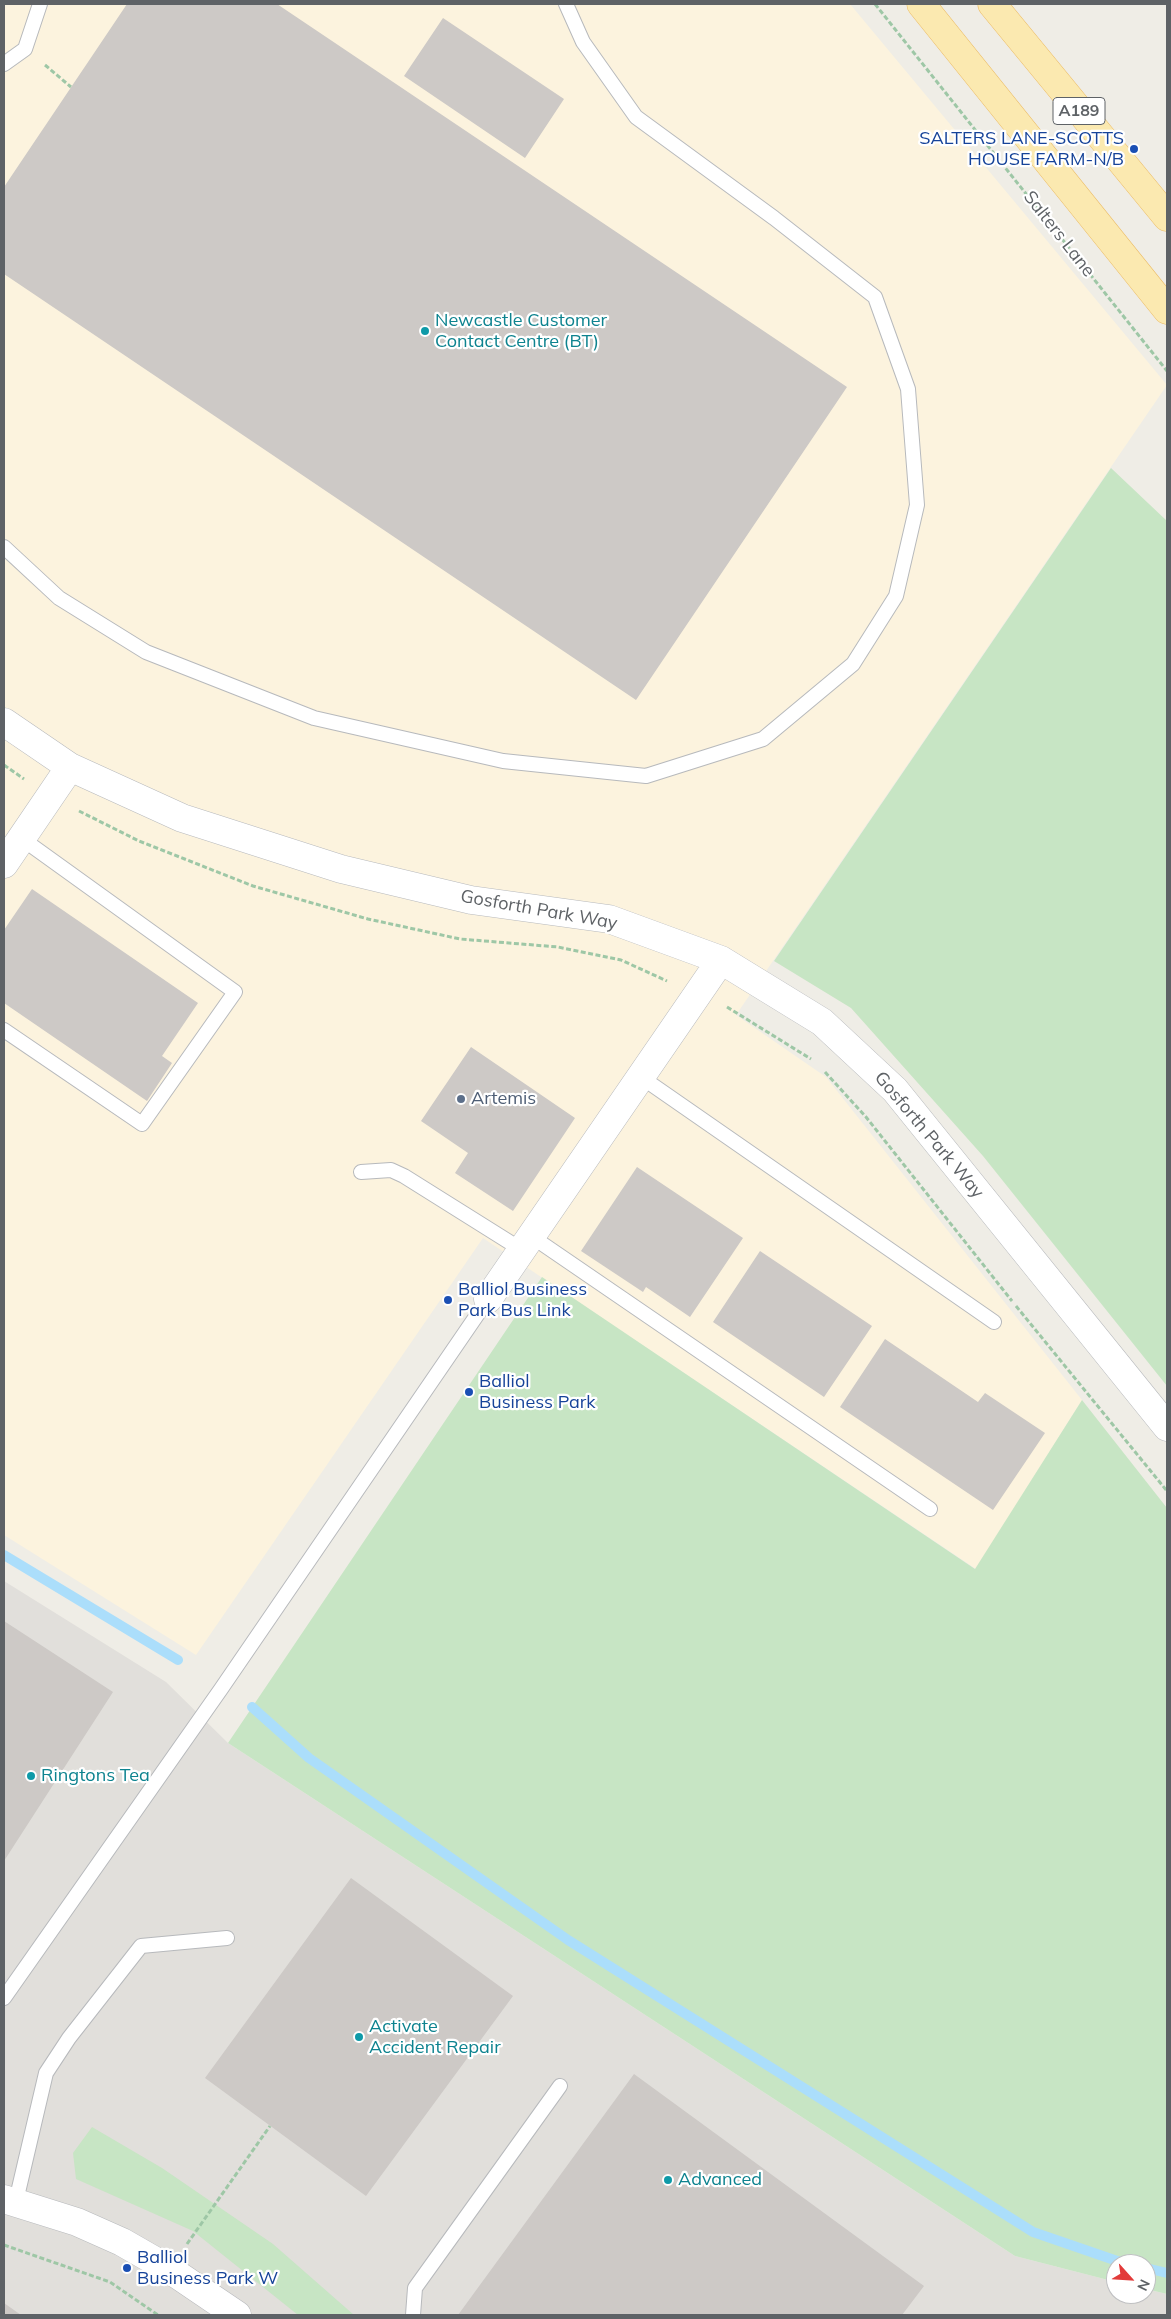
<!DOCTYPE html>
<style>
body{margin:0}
#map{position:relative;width:1171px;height:2319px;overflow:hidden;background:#efede6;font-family:Mulish,sans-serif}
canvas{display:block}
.frame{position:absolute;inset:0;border:5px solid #5e6266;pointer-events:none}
.north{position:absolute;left:1106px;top:2254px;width:50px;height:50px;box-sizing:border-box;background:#fff;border:1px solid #bfc0c2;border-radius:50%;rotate:116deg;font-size:14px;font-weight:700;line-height:20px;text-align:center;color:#5e6266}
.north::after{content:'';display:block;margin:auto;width:18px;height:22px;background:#e23b3a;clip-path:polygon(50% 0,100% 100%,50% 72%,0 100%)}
</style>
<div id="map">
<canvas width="1171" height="2319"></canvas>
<div class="frame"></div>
<div class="north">N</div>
</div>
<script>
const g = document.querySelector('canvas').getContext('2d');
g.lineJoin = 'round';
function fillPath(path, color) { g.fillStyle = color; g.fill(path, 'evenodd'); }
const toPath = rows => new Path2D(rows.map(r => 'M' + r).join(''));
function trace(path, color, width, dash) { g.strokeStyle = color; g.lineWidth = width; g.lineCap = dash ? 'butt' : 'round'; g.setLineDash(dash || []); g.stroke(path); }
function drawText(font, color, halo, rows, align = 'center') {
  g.font = font + ' Mulish,sans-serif'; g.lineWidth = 4.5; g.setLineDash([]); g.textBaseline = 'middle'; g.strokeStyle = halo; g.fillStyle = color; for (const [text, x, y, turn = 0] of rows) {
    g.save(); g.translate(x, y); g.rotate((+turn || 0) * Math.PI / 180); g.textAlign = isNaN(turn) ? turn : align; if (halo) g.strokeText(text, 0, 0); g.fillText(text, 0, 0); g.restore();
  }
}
fillPath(toPath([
 [4,4,850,4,1167,385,736,1015,826,1077,1082,1400,976,1569,483,1238,196,1655,4,1535]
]), '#fcf3de');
fillPath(toPath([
 [4,1581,166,1682,228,1743,1015,2256,1116,2282,1116,2294,1146,2294,1146,2289,1167,2294,1167,2315,4,2315]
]), '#e1dfdb');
fillPath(toPath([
 [1111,468,1167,521,1167,1386,983,1156,851,1008,774,961],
 [542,1277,975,1569,1082,1400,1167,1508,1167,2294,1146,2289,1146,2264,1116,2264,1116,2282,1015,2256,228,1743],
 [92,2127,162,2168,273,2244,354,2315,298,2315,193,2231,76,2179,73,2153]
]), '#c7e5c4');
trace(toPath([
 [4,1555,178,1660],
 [252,1707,309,1758,568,1940,1033,2232,1126,2264],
 [1146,2268,1167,2273]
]), '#abdefb', 10);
fillPath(toPath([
 [127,4,277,4,847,387,636,700,4,274,4,187],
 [443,18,564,99,525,158,404,76],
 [32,889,198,1003,162,1056,172,1063,147,1101,4,1003,4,930],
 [471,1047,575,1118,513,1211,455,1173,468,1153,421,1121],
 [637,1167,743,1238,690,1317,646,1287,643,1292,581,1251],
 [760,1251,872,1326,824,1397,713,1322],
 [885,1339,978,1402,985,1393,1045,1433,993,1510,840,1407],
 [4,1621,113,1692,4,1861],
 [351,1878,513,1996,366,2196,205,2078],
 [634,2074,924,2286,902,2315,458,2315],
 [4,2303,21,2315,4,2315]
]), '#cdc9c6');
const lane = toPath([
 [4,64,25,49,40,4],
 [4,547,59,598,146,652,314,718,503,761,646,776,763,739,853,664,896,596,917,505,908,389,875,297,774,218,636,117,583,42,566,4],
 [4,1030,142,1124,235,992,21,838],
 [641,1077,994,1322],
 [361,1172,391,1170,404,1176,522,1250],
 [531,1236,930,1509],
 [4,1998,221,1689,488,1299],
 [16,2201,46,2073,69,2038,141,1946,227,1938],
 [413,2315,415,2288,560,2086]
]);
const street = toPath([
 [4,722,70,767,182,818,341,869,471,900,609,919,721,960,822,1022,895,1090,1167,1427],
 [4,864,70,767],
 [488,1299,721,960],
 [4,2199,77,2222,122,2242,169,2269,237,2315]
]);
const primary = toPath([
 [921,4,1167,310],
 [992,4,1167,217]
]);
trace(lane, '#b7b9bc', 16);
trace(street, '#b7b9bc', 29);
trace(primary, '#ebbb64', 29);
trace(toPath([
 [875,4,1167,371],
 [45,65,71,87],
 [4,765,24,779],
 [79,811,139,841,253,886,368,919,460,939,558,947,621,960,667,981],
 [727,1007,811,1059],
 [825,1072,866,1117,1012,1301],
 [1016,1306,1167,1491],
 [187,2244,270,2126],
 [4,2245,110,2282,158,2315]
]), '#9ec7a6', 3, [5, 2.5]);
trace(lane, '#fff', 14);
trace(street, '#fff', 28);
trace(primary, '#fbe9b0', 28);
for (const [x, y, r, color] of [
 [1134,149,5,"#1a4fb4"],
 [425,331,5,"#0f9aa8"],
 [461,1099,5,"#5c6f8a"],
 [448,1300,5,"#1a4fb4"],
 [469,1392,5,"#1a4fb4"],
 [31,1776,5,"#0f9aa8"],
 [359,2037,5,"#0f9aa8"],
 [668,2180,5,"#0f9aa8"],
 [127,2268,5,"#1a4fb4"]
]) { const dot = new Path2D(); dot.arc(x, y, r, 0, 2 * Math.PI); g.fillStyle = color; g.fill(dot); trace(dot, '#fff', 2); }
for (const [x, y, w] of [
 [1079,111,52]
]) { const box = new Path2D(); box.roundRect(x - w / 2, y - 13.5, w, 27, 4); g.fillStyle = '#fff'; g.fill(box); trace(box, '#5e6266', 1); }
drawText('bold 16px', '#5e6266', null, [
 ["A189",1079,111]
]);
drawText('18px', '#164399', '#fff', [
 ["SALTERS LANE-SCOTTS",1124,139,"right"],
 ["HOUSE FARM-N/B",1124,160,"right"],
 ["Balliol Business",458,1290],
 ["Park Bus Link",458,1311],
 ["Balliol",479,1382],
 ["Business Park",479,1403],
 ["Balliol",137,2258],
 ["Business Park W",137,2279]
], 'left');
drawText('18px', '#5e6266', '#fff', [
 ["Salters Lane",1059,234,52],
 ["Gosforth Park Way",539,910,10],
 ["Gosforth Park Way",929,1135,50]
]);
drawText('18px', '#0d838f', '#fff', [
 ["Newcastle Customer",435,321],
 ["Contact Centre (BT)",435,342],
 ["Ringtons Tea",41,1776],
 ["Activate",369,2027],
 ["Accident Repair",369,2048],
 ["Advanced",678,2180]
], 'left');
drawText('18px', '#4e5e75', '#fff', [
 ["Artemis",471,1099]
], 'left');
</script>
